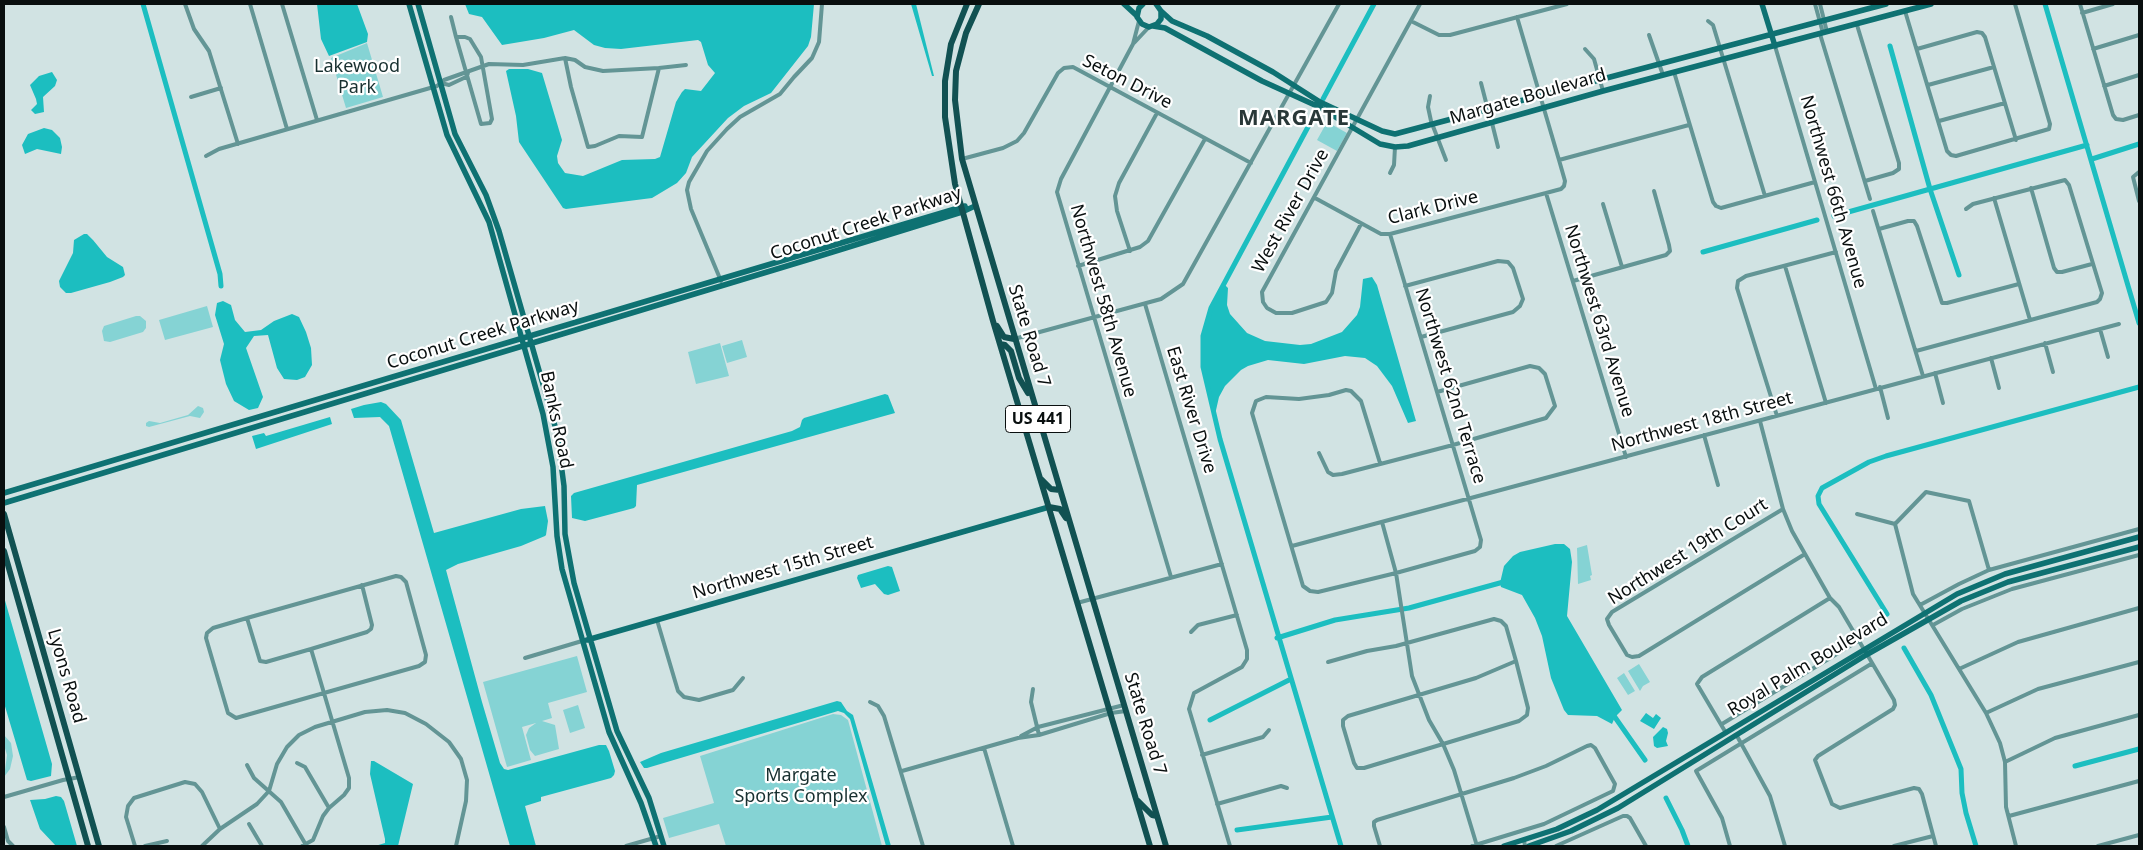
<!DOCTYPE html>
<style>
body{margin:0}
#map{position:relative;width:2143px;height:850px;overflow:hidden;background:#d1e3e3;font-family:"Noto Sans",sans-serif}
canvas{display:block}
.frame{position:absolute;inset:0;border:5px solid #090f0f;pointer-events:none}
</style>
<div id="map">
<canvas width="2143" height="850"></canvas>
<div class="frame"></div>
</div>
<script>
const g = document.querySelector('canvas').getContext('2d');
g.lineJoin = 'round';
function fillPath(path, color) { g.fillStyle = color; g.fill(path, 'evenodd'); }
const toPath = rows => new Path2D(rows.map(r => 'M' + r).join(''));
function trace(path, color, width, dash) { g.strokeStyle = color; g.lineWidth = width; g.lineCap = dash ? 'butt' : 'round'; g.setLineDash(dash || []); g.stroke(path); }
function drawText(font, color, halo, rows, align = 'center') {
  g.font = font + ' "Noto Sans",sans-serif'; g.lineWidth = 4.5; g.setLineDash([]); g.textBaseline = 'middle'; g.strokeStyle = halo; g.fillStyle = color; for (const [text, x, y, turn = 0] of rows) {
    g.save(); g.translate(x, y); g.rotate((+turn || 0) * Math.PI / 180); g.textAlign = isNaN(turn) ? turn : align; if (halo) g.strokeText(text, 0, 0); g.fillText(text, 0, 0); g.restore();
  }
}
fillPath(toPath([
 [367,43,383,97,346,108,331,58],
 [1327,122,1347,133,1337,151,1317,140],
 [207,306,213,327,165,340,159,320],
 [136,316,140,316,146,321,146,328,143,332,110,342,104,341,102,331,104,326],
 [742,340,747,357,727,363,722,346],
 [720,343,729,376,696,384,688,352],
 [198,406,203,408,204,412,200,418,190,416,149,427,146,426,146,423,149,421,160,423,188,415],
 [1587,545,1592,575,1590,576,1591,580,1578,584,1577,548],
 [577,656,587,692,548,703,552,718,542,721,555,725,559,749,535,756,530,750,526,735,529,728,536,723,522,727,531,760,507,767,483,682],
 [1639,664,1650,682,1643,686,1640,691,1628,671],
 [1624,673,1635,691,1628,695,1617,678],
 [578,705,585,728,570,733,563,710],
 [833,714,841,715,848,720,882,846,726,846,719,824,669,838,663,818,714,803,700,756],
 [4,735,11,743,13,756,10,769,4,777,7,755,4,745]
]), '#85d3d4');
fillPath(toPath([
 [317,4,357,4,368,34,367,42,329,56,321,39],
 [465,4,814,4,811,37,808,46,771,93,744,106,728,118,692,157,686,173,677,183,652,198,566,209,563,208,519,142,516,116,506,71,509,69,528,69,542,73,562,140,557,156,558,163,565,173,583,176,622,160,655,159,660,157,676,102,682,92,685,89,701,91,715,73,708,65,701,42,698,40,621,49,605,48,594,45,574,30,544,38,502,45,482,17,469,14],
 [911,4,916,4,934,76,932,76],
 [52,72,57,80,55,86,43,97,44,112,35,114,31,110,37,104,36,99,30,85,39,76],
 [44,128,52,130,60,138,62,147,61,154,37,149,25,154,22,145,28,134],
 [84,234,87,234,93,240,107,257,123,267,125,275,123,277,110,282,71,293,66,293,60,287,59,281,73,253,74,240],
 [1372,277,1377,285,1416,421,1408,423,1392,386,1377,366,1365,358,1345,356,1304,364,1268,360,1248,366,1241,370,1225,386,1219,397,1214,419,1203,367,1203,336,1211,308,1223,283,1228,288,1227,305,1230,314,1247,333,1265,341,1300,345,1311,344,1342,332,1357,315,1360,307,1363,279],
 [223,301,231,305,235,320,245,332,261,330,274,321,292,314,299,317,306,332,311,348,312,365,305,377,297,380,284,379,277,368,268,335,254,336,246,348,263,397,258,408,249,410,234,401,226,384,220,360,224,344,215,315,217,303],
 [885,394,888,395,895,413,637,485,636,506,634,508,585,521,572,518,571,496,574,493,792,431,800,427,802,420,804,418],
 [381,402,386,404,401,420,434,533,521,509,545,506,548,521,546,535,545,536,521,546,458,564,446,570,482,702,500,763,504,769,508,770,599,745,606,745,609,751,615,771,614,775,611,778,541,797,541,801,525,806,536,846,510,846,389,426,380,417,354,418,351,409,364,405],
 [330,417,332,424,256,449,252,436,264,433,266,436],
 [1555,544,1564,544,1570,549,1572,562,1567,616,1622,710,1615,717,1612,724,1597,716,1568,715,1564,710,1551,678,1542,636,1535,618,1522,595,1501,587,1500,583,1504,566,1513,556,1520,552],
 [888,566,892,567,900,591,888,595,884,594,875,584,861,588,857,578,858,575],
 [4,597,52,764,51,776,31,781,27,780,4,703],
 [837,701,841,702,847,711,853,715,891,846,886,846,850,719,844,713,838,711,647,768,644,768,640,762,661,753],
 [1646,713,1653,718,1656,714,1661,718,1654,729,1640,721],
 [1663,727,1667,729,1668,733,1666,741,1668,746,1657,748,1654,746,1653,737],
 [371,761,374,761,413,784,398,846,375,846,385,843,385,839,370,774],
 [56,796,61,797,64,801,77,846,56,846,40,829,30,800,45,799]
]), '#1cbec0');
trace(toPath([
 [143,4,220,274,221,286],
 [2045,4,2139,323],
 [1890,46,1930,189,1959,275],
 [1323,99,1374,4],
 [1316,112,1211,308,1203,336,1203,367,1220,439,1341,846],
 [2092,159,2139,144],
 [1834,216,2087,145],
 [1703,252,1817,220],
 [1887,614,1819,504,1818,496,1822,488,1869,462,1886,456,2139,387],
 [1277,638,1335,620,1409,608,1507,581],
 [1904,648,1931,695,1961,769,1962,793,1966,813,1976,846],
 [1612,713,1645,760],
 [1210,720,1291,679],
 [2075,766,2139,749],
 [1666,798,1682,830,1688,846],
 [1237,830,1332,817]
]), '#1cbec0', 5);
trace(toPath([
 [185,4,194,29,209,51,238,144],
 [250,4,287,129],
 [282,4,317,120],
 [1815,4,1823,33],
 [1820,4,1827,32],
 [2080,4,2113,115,2116,119,2123,120,2139,115],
 [1905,11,1947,151,1951,155,1956,156,2049,129,2050,124,2015,4],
 [2082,13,2113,4],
 [451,17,456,37,481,124,490,123,492,119,481,57,470,39,465,37,456,37],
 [1139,21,1133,44,1061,179,1057,192,1171,577],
 [1411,21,1439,35,1450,35,1567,4],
 [1708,21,1713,25,1765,196],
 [1857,25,1899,163,1899,169,1893,173,1865,181],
 [1820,34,1870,199],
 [1649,35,1663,75],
 [1134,43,1149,27],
 [1775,46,1876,389],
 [1585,49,1594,59,1603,91],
 [1917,49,1977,32,1982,33,1985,37,2016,140],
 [2093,49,2139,35],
 [565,58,571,87,588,147,595,146,619,136,642,137,659,68,686,65],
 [1674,72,1713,202,1716,206,1721,208,1815,182],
 [441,83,449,85,466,77,468,73],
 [1481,83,1488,110],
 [1928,85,1994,67],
 [2104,86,2139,75],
 [1430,96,1428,107,1431,121,1446,160],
 [191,97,221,88],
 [1939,121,2005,103],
 [1492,123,1498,147],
 [206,156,219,149,437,86,444,80,489,64,523,65,565,58,575,60,585,67,603,71,659,68],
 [962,159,1003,148,1017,141,1024,133,1058,73,1064,68,1073,67,1251,163],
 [1559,160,1689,125],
 [2139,172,2133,177,2139,201],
 [1390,173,1394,165,1395,147],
 [2031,188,2054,268,2057,272,2062,272,2092,264],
 [1546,193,1626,457],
 [1315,198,1381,234,1390,234,1546,193,1561,189,1564,186,1565,181,1559,160,1517,17],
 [1994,198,2030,320],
 [1603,204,1622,267],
 [1873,211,1923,376],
 [1361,224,1336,271,1332,293,1326,302,1292,313,1276,313,1267,308,1263,302,1262,292,1420,4],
 [1879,229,1908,221,1914,221,1917,226,1942,303,1947,303,2019,284],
 [1130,251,1117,211,1115,196,1119,183,1157,113],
 [1078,266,1140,247,1148,241,1205,139],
 [1785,266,1826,403],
 [721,281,691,209,687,190,689,182,707,151,727,129,740,117,780,94,794,77,812,58,819,42,822,4],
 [1573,281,1666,255,1670,251,1669,245,1654,191],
 [1405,286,1498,261,1508,262,1513,268,1523,299,1520,306,1513,312,1421,337],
 [1145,304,1247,650,1247,659,1242,667,1194,693,1189,709,1230,846],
 [2100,329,2108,357],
 [1014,339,1161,299,1183,284,1339,4],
 [2045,343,2053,372],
 [1916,351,2097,302,2100,299,2102,293,2069,185,2065,180,1973,204,1966,209],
 [1991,358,1999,388],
 [1935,373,1943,403],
 [1880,387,1888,418],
 [1777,416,1737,288,1738,281,1746,276,1836,252],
 [1760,421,1783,509,1792,531,1830,598,1839,607,1894,700,1895,705,1893,709,1818,756,1815,760,1832,804,1840,808,1914,788,1919,789,1922,794,1936,846],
 [1704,435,1718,485],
 [1319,453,1328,472,1333,475,1342,474,1453,445,1546,418,1555,406,1545,374,1539,368,1530,366,1437,392],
 [1380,463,1361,401,1351,391,1346,390,1329,395,1299,399,1266,397,1256,401,1252,413,1303,586,1310,591,1318,592,1396,573,1475,551,1480,547,1481,540,1390,234],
 [1783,509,1612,612,1607,619,1609,625,1627,655,1632,657,1639,656,1805,554],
 [1857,514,1895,524],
 [1382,522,1396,573,1412,676,1429,720,1443,744,1454,770,1477,846],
 [1292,546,2119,324],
 [1989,570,1969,501,1926,492,1895,524,1913,594,1986,713,2000,743,2005,762,2006,807,2016,846],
 [396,576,401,577,406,582,426,655,425,662,419,666,236,718,228,713,206,638,207,633,213,628,247,618,396,576],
 [1077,603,1222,564],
 [1920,605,1959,584,1989,570,2139,529],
 [247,618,260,661,266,662,311,649,367,632,371,629,372,625,362,585],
 [657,620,678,691,684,697,699,700,733,690,743,678],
 [1933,625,1962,609,2012,589,2139,555],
 [1191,632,1198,625,1237,615],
 [525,658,582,641],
 [1328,662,1367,651,1396,646,1494,619,1501,621,1506,626,1516,661,1528,708,1527,715,1519,721,1364,768,1357,768,1354,763,1343,726,1343,720,1348,716,1476,678,1516,661],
 [1959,669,2018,642,2139,608],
 [1033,689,1031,702,1039,735],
 [870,702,878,706,884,716,923,846],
 [1986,713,2038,689,2139,662],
 [1722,724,1858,641],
 [1726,733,1697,684,1702,677,1830,598],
 [1021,736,1038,727,1124,705],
 [1737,736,1770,796,1785,846],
 [984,748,1013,846],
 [1202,755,1263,737,1269,730],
 [2005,762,2055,738,2139,715],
 [297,763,305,767,329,808],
 [247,765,254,778,281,802,306,845],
 [902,771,1018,738,1039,735,1111,713,1126,711],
 [4,797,63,780,80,777],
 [1217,804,1281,786,1287,788],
 [2009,816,2139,781],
 [249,824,262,846],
 [4,827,8,841,13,846],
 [1524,840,1525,846],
 [135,846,126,817,128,806,134,798,185,782,195,784,202,792,220,829],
 [145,846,167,841],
 [202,846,220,829,257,804,269,791,277,764,287,747,299,735,315,727,365,712,387,710,405,713,426,724,449,742,461,759,467,780,466,801,456,846],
 [302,846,313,840,323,816,329,808,344,795,349,788,349,778,311,649],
 [626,846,661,836],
 [1380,846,1374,826,1374,822,1377,820,1514,778,1546,766,1587,746,1591,745,1595,748,1615,784,1613,791,1544,824,1472,846],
 [1556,846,1623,816,1627,816,1630,818,1646,846],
 [1730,846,1722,818,1696,771,1871,664],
 [1894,846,1933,836],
 [2098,846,2139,835]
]), '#639595', 4);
trace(toPath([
 [409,4,447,135,489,222,543,414,553,467,557,536,562,569,609,732,641,803,656,846],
 [418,4,455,134,486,195,499,231,557,433,564,486,565,534,574,583,617,731,649,798,664,846],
 [1124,4,1137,16],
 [1143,4,1139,8,1137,17,1142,24,1149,27,1157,24,1161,19,1161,11,1156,4],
 [1762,4,1775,46],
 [1161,11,1172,21,1207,36,1273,72,1320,102,1382,131,1395,134,1886,4],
 [1153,26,1165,28,1262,81,1317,106,1380,144,1395,147,1408,146,1603,91,1931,4],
 [4,493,965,206],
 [4,503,810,259,962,212,975,206],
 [587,640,1049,507],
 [1504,846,1557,829,1597,810,1957,594,2005,574,2139,537],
 [1529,846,1571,831,1618,808,1866,655,1961,601,2008,582,2139,547]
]), '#0e7172', 5.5);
trace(toPath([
 [967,4,951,44,945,81,945,117,955,184,993,321,1150,846],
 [979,4,966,33,956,71,955,100,962,159,1166,846],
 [997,326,1004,337,1014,339],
 [1000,344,1005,345,1011,351,1019,378,1028,393],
 [1041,479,1051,489,1060,490],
 [1049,507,1060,509,1066,518],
 [4,514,99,846],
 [4,551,88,846],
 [1138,801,1152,815,1157,816]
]), '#115152', 6);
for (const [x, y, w] of [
 [1038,419,65]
]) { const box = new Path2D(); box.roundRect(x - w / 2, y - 13.5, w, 27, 4); g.fillStyle = '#fff'; g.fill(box); trace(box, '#090f0f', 1); }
drawText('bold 16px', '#090f0f', null, [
 ["US 441",1038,419]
]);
drawText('18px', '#183030', '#fff', [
 ["Lakewood",357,67],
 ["Park",357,88],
 ["Margate",801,776],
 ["Sports Complex",801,797]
]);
drawText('18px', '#090f0f', '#fff', [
 ["Seton Drive",1127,82,27],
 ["Margate Boulevard",1528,97,-16],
 ["Northwest 66th Avenue",1833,192,74],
 ["Clark Drive",1433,208,-14],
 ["West River Drive",1291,211,-61],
 ["Coconut Creek Parkway",866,224,-18],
 ["Northwest 58th Avenue",1103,301,74],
 ["Northwest 63rd Avenue",1599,321,73],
 ["Coconut Creek Parkway",483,335,-17],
 ["State Road 7",1029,336,73],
 ["Northwest 62nd Terrace",1450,386,73],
 ["East River Drive",1191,410,73],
 ["Banks Road",556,420,78],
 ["Northwest 18th Street",1702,422,-15],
 ["Northwest 19th Court",1688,552,-32],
 ["Northwest 15th Street",783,568,-16],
 ["Royal Palm Boulevard",1808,665,-31],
 ["Lyons Road",66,676,74],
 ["State Road 7",1145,724,73]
]);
g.letterSpacing = '1px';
drawText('bold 22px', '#293838', '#fff', [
 ["MARGATE",1294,119]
]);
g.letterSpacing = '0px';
</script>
